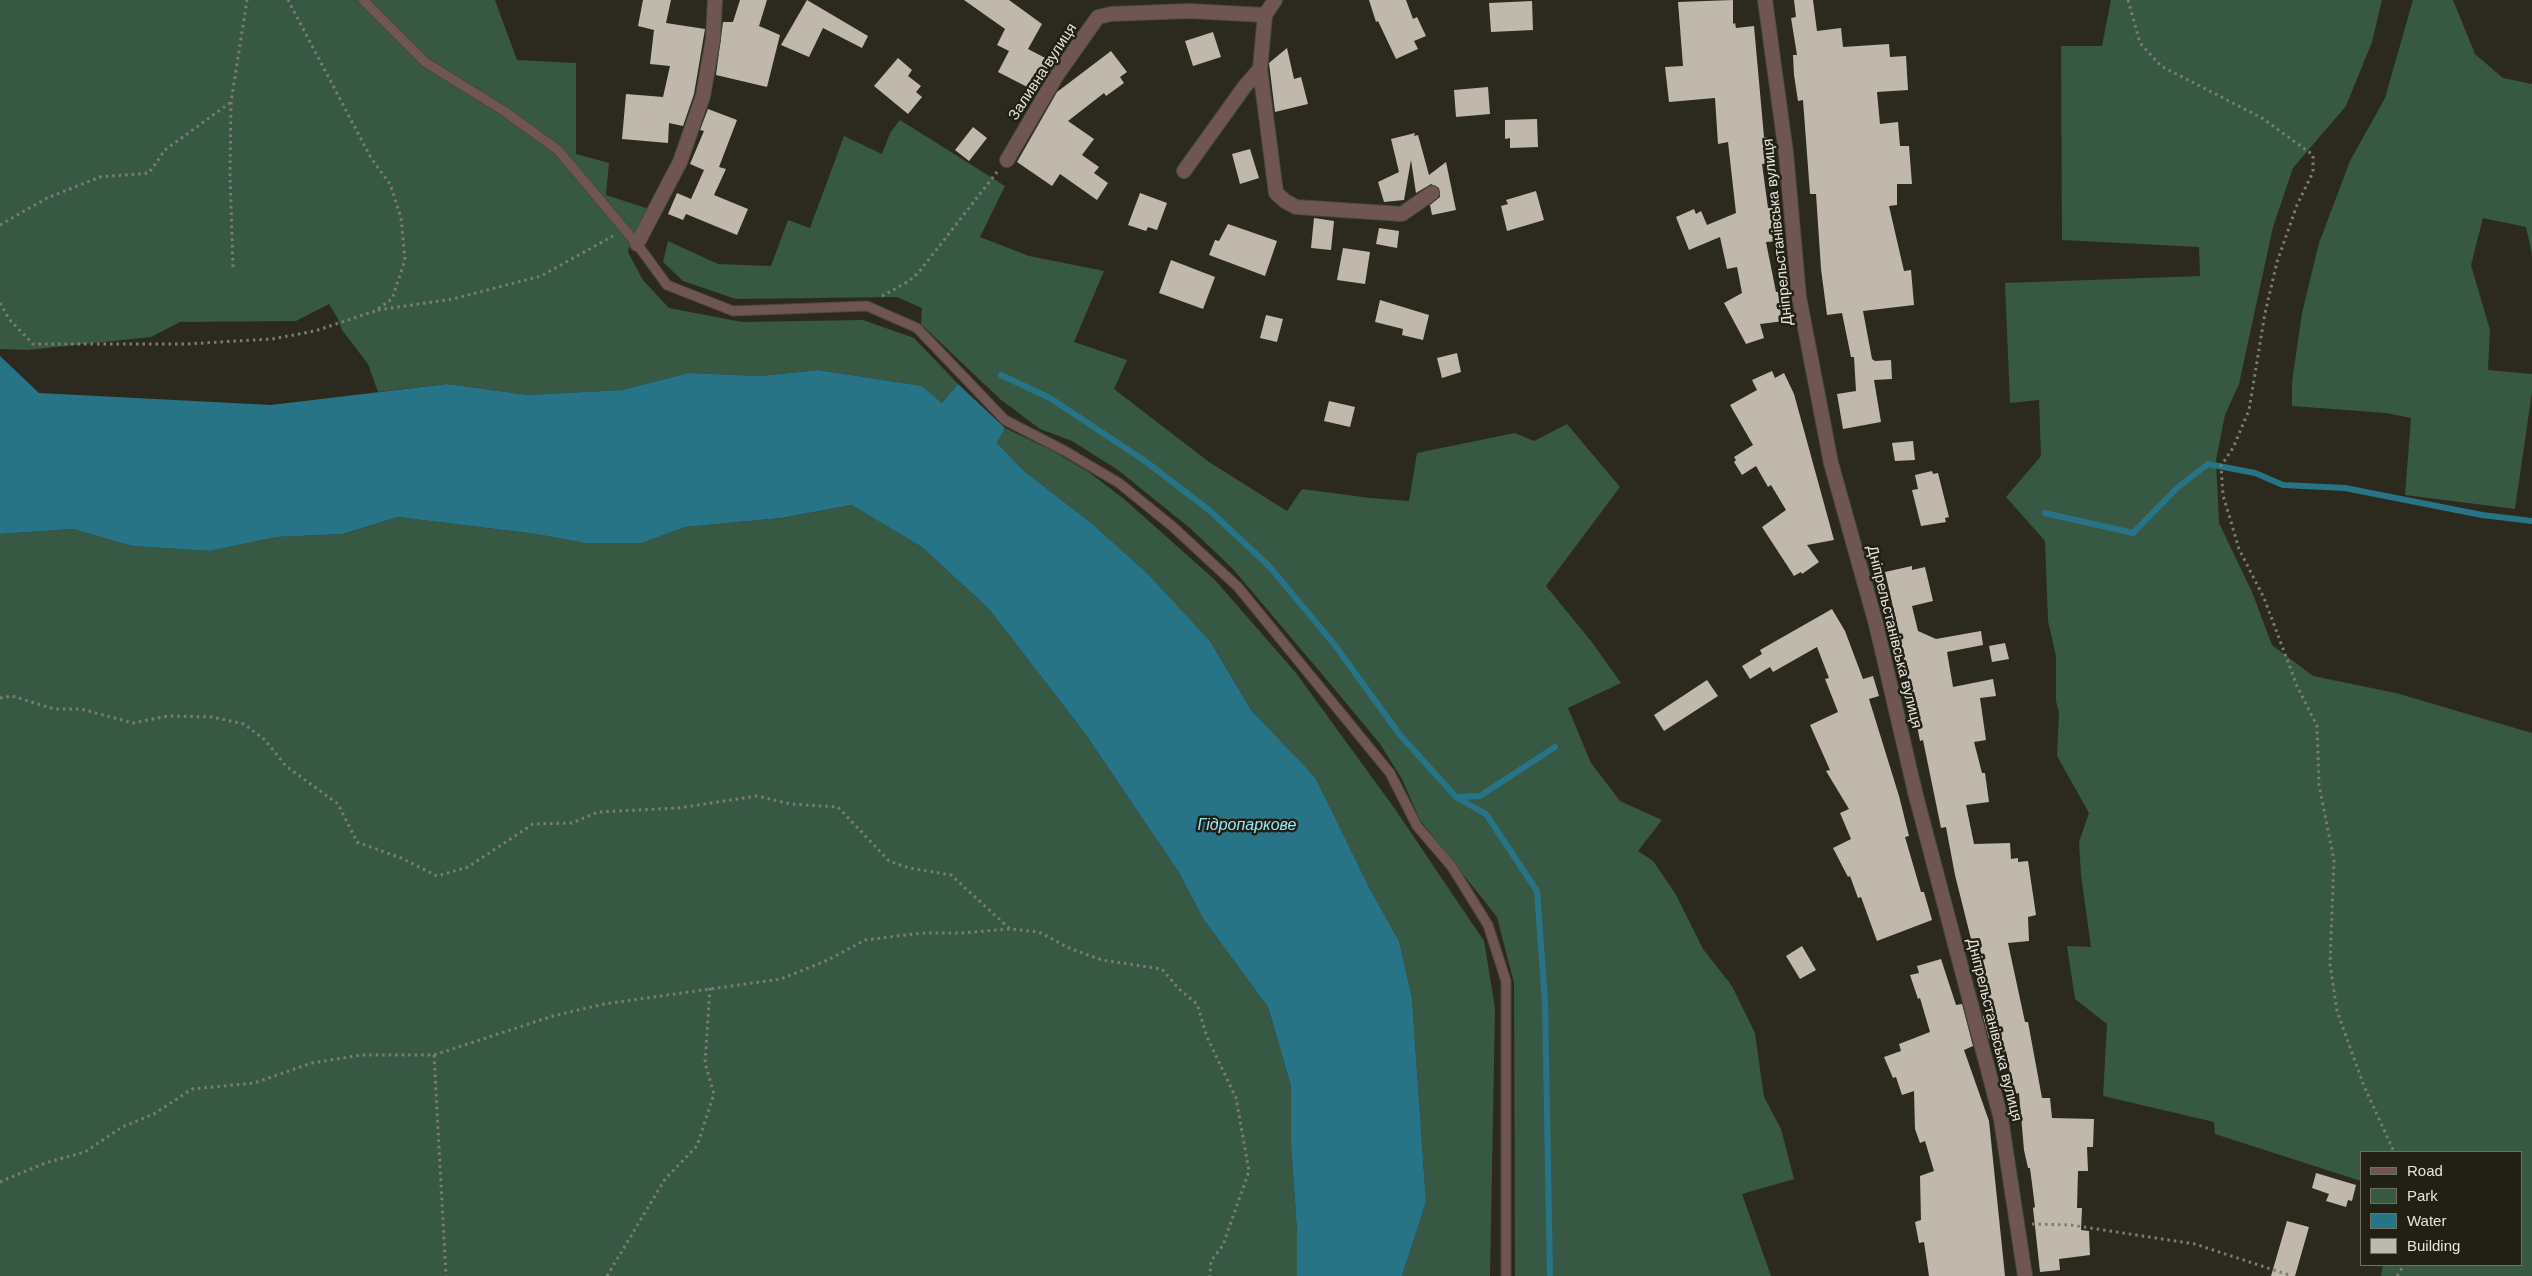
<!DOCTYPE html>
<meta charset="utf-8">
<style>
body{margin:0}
#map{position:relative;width:2532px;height:1276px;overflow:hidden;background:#2c2a1e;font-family:Helvetica,sans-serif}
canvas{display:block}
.legend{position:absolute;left:2360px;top:1151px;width:162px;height:115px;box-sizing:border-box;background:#222015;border:1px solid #706f65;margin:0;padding:6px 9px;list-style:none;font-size:15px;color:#e6e5dd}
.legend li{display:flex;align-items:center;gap:10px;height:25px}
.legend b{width:25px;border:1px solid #706f65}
</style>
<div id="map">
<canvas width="2532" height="1276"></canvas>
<ul class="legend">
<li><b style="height:6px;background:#705653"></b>Road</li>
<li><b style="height:14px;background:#375843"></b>Park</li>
<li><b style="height:14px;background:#287487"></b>Water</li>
<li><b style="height:14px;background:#c0b8ab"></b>Building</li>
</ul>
</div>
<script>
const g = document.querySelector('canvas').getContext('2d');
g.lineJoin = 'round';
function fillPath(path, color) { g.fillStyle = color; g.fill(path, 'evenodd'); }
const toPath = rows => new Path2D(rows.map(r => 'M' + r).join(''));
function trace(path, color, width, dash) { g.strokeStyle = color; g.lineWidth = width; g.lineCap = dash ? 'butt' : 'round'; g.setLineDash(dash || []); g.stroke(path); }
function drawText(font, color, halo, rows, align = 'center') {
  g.font = font + ' Helvetica,sans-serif'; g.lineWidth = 5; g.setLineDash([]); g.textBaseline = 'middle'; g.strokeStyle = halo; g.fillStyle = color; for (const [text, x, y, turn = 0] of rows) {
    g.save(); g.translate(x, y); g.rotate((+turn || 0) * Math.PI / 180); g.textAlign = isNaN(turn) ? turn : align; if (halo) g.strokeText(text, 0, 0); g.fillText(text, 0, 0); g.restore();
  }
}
fillPath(toPath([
 [0,0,495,0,517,60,576,63,576,154,609,163,606,195,649,209,632,237,628,252,643,280,669,308,742,322,863,320,914,338,958,384,942,403,922,386,818,370,761,376,688,373,622,390,528,395,447,384,378,392,368,364,342,330,337,317,329,304,296,321,180,322,151,337,28,350,0,349],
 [2111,0,2382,0,2372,42,2346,106,2293,168,2273,227,2239,384,2225,415,2216,460,2219,523,2252,592,2272,645,2313,676,2396,693,2532,733,2532,1276,2381,1276,2383,1265,2521,1265,2521,1152,2361,1152,2361,1181,2215,1134,2214,1122,2103,1096,2107,1024,2075,999,2067,946,2091,947,2081,875,2079,842,2089,813,2057,756,2059,713,2056,701,2056,656,2048,621,2045,541,2006,497,2041,456,2039,400,2010,403,2005,283,2200,276,2199,247,2062,240,2061,46,2102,46],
 [2413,0,2453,0,2475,54,2503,78,2532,84,2532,255,2526,227,2483,218,2471,265,2490,330,2488,370,2532,374,2532,392,2515,509,2405,495,2411,418,2386,413,2292,406,2292,382,2302,313,2319,243,2350,161,2385,98],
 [900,120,1005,186,980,237,1029,256,1104,271,1074,342,1127,360,1114,389,1209,462,1287,511,1302,489,1370,498,1409,501,1417,453,1515,433,1534,441,1567,424,1620,487,1546,586,1591,641,1621,683,1568,708,1591,763,1620,801,1662,820,1638,851,1653,861,1675,893,1703,949,1732,986,1755,1033,1764,1097,1781,1129,1794,1179,1742,1194,1771,1276,1515,1276,1514,983,1497,917,1420,820,1402,779,1380,744,1332,686,1233,569,1191,529,1118,470,1072,441,1040,429,1000,399,921,324,922,308,897,297,736,299,683,281,663,262,668,241,718,264,771,266,788,220,810,228,844,136,882,154,890,133],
 [1005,428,1055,452,1090,473,1124,499,1215,580,1296,673,1395,809,1484,941,1495,1008,1490,1276,1402,1276,1426,1202,1412,998,1399,941,1370,889,1315,777,1251,710,1210,641,1148,574,1090,522,1024,471,997,443],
 [853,505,922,547,989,609,1084,732,1178,871,1204,920,1268,1007,1291,1086,1291,1143,1297,1231,1297,1276,0,1276,0,534,73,529,132,546,209,551,277,537,344,534,398,517,536,534,585,543,642,543,685,527,781,518]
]), '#375843');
fillPath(toPath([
 [0,356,39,393,271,405,447,384,528,395,622,390,688,373,761,376,818,370,922,386,942,403,958,384,1005,428,997,443,1024,471,1090,522,1148,574,1210,641,1251,710,1315,777,1370,889,1399,941,1412,998,1426,1202,1402,1276,1297,1276,1297,1231,1291,1143,1291,1086,1268,1007,1204,920,1178,871,1084,732,989,609,922,547,852,505,781,518,685,527,642,543,585,543,536,534,398,517,343,534,277,537,209,551,132,546,73,529,0,534]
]), '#287487');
trace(toPath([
 [1001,375,1050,398,1145,461,1209,510,1269,566,1334,644,1400,735,1456,797,1486,814,1537,891,1545,1002,1550,1276],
 [2045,513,2133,533,2177,488,2208,464,2255,473,2283,485,2345,488,2482,515,2532,521],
 [1456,797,1480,796,1555,747]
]), '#287487', 6);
fillPath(toPath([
 [643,0,671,0,666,23,705,29,694,94,683,126,669,123,668,143,622,139,626,94,663,97,670,66,650,64,654,30,638,26],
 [740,0,767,0,759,26,780,35,767,87,716,75,723,22,733,22],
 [807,0,868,36,862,48,823,28,809,57,781,45],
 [964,0,1009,0,1042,24,1028,49,1051,61,1037,92,998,72,1009,51,997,45,1005,29],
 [1369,0,1406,0,1413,19,1417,17,1426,36,1414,41,1418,49,1396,59,1378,21,1376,22],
 [1733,0,1733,24,1735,23,1736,28,1754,26,1764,137,1767,137,1770,163,1762,164,1768,208,1775,208,1777,241,1766,242,1776,292,1779,292,1784,321,1760,324,1764,338,1746,344,1724,303,1742,293,1737,267,1727,269,1720,237,1689,250,1676,217,1694,209,1696,214,1701,211,1707,225,1736,213,1728,142,1718,144,1715,98,1669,102,1665,67,1683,66,1678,2],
 [1794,0,1813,0,1817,31,1841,28,1843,47,1889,44,1890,57,1906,56,1908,90,1877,92,1880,124,1898,122,1900,146,1909,146,1912,184,1897,184,1897,205,1889,206,1904,271,1911,270,1914,305,1863,311,1872,359,1875,361,1891,360,1892,379,1874,380,1881,422,1843,429,1837,394,1856,391,1854,357,1851,357,1842,313,1827,315,1821,269,1816,194,1810,194,1803,100,1798,101,1794,75,1793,55,1797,55,1791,18,1796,17],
 [1532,1,1533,30,1491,32,1489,3],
 [1213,32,1221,57,1193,66,1185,41],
 [1287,48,1294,79,1301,77,1308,104,1275,112,1269,63],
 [1111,51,1127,72,1120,77,1124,83,1106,96,1104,93,1068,121,1094,139,1082,155,1099,167,1094,173,1108,183,1097,200,1060,174,1052,186,1017,162,1057,92],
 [898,58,912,70,908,76,921,86,916,92,922,97,908,114,874,86],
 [1488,87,1490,114,1456,117,1454,90],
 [708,109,737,120,719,167,726,169,714,195,748,209,737,235,686,214,683,220,668,214,677,193,691,199,704,170,690,164,704,131,700,130],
 [1537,119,1538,147,1510,148,1510,138,1505,139,1505,120],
 [973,127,987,138,969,161,955,150],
 [1415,133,1414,136,1418,135,1429,175,1446,162,1456,210,1432,215,1430,205,1440,197,1439,188,1431,184,1416,193,1411,160,1404,200,1384,202,1378,182,1399,172,1391,139],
 [1250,149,1259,178,1240,184,1232,154],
 [1536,191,1544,220,1507,231,1501,206,1508,204,1506,200],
 [1140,193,1167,203,1157,230,1148,227,1146,231,1128,225],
 [1314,218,1334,221,1331,250,1311,248],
 [1228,224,1277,241,1265,276,1209,255,1215,240,1219,241],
 [1379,228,1399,231,1397,248,1376,244],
 [1343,248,1370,252,1365,284,1337,280],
 [1171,260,1215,277,1203,309,1159,293],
 [1380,300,1429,315,1423,340,1402,335,1403,329,1375,322],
 [1266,315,1283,319,1277,342,1260,338],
 [1457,353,1461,372,1442,378,1437,358],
 [1772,371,1775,378,1784,373,1794,394,1834,540,1807,545,1819,562,1802,574,1801,572,1794,576,1762,527,1786,510,1771,485,1768,487,1756,466,1742,475,1734,462,1736,460,1734,457,1753,445,1730,405,1757,390,1752,380],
 [1329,401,1355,407,1350,427,1324,421],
 [1913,441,1915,460,1895,461,1892,443],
 [1932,471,1933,474,1938,473,1949,517,1945,518,1946,522,1921,526,1912,490,1918,489,1915,475],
 [1912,566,1912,570,1925,567,1933,601,1912,606,1918,631,1936,639,1981,631,1983,645,1947,652,1953,687,1993,679,1996,696,1980,698,1986,740,1974,742,1982,773,1985,773,1989,802,1966,805,1974,844,2010,843,2011,859,2018,858,2018,862,2028,861,2036,915,2028,917,2029,941,2008,943,2025,1022,2028,1022,2042,1098,2050,1098,2052,1118,2094,1119,2093,1147,2087,1147,2088,1171,2078,1171,2077,1208,2082,1208,2081,1230,2089,1231,2090,1255,2059,1259,2060,1270,2040,1272,2033,1208,2035,1207,2030,1168,2028,1168,2024,1150,2019,1093,2014,1094,2006,1051,2001,1052,1997,1035,1989,1039,1983,1016,1989,1014,1985,998,1988,998,1976,942,1972,943,1955,875,1946,827,1941,828,1923,740,1920,741,1905,663,1896,633,1899,633,1885,572],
 [1832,609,1845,631,1863,679,1873,676,1879,696,1869,699,1899,796,1909,836,1905,837,1921,892,1924,892,1932,920,1877,941,1861,897,1858,898,1850,876,1848,877,1833,848,1851,839,1840,813,1849,809,1826,771,1830,770,1810,725,1838,712,1825,679,1829,678,1817,647,1773,672,1770,667,1750,679,1742,666,1762,654,1760,650],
 [2005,643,2009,659,1992,662,1989,646],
 [1707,680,1718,696,1664,731,1654,715],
 [1802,946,1816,970,1800,979,1786,956],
 [1941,959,1956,1005,1962,1004,1973,1046,1964,1050,1989,1121,2005,1276,1929,1276,1924,1242,1919,1243,1915,1222,1921,1220,1920,1176,1934,1171,1925,1141,1920,1143,1915,1129,1914,1091,1902,1095,1896,1077,1893,1078,1884,1057,1901,1051,1899,1044,1930,1032,1920,998,1918,999,1910,975,1919,973,1917,966],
 [2316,1173,2356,1185,2352,1201,2348,1200,2346,1207,2326,1201,2329,1194,2312,1188],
 [2287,1221,2309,1227,2295,1276,2271,1276]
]), '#c0b8ab');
const service = toPath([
 [363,0,425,62,504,111,558,150,637,244,667,285,733,311,867,306,917,328,1005,420,1065,451,1119,483,1172,526,1238,587,1390,773,1417,826,1452,867,1488,925,1506,981,1506,1276]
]);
const minor = toPath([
 [1765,0,1786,153,1799,297,1831,463,1876,624,1915,792,2001,1119,2025,1276],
 [1260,69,1276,193,1285,201,1296,207,1402,214,1432,193],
 [1007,160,1057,75,1098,17,1111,14,1189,11,1265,15],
 [1184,171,1245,86,1260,69,1265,15,1275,0],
 [637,244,680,162,703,96,713,39,715,0]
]);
trace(service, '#4a483d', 11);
trace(minor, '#4a483d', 16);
trace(toPath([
 [2128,0,2140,43,2161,66,2262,118,2313,155,2313,172,2297,205,2277,262,2265,313,2249,410,2233,448,2221,466,2223,495,2239,549,2264,598,2297,686,2317,726,2319,785,2334,860,2330,964,2337,1011,2364,1086,2394,1152],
 [0,225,47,198,100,177,149,173,165,150,231,102],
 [233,267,230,175,231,102,247,0],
 [882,296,909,281,919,272,997,172],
 [0,303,9,319,33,344,186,344,272,339,315,331,375,311,392,299,405,260,401,218,390,184,371,158,288,0],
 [378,310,453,299,541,276,613,236],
 [0,698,12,696,54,709,81,709,133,723,168,716,212,717,244,724,264,739,286,766,338,804,357,842,401,858,437,876,468,867,533,824,572,823,598,812,678,808,757,796,791,804,838,807,889,861,909,868,951,875,1010,929],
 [434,1055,446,1276],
 [0,1182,45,1163,85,1152,122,1127,154,1114,192,1089,254,1083,312,1063,361,1055,434,1055,553,1016,604,1004,781,979,828,960,865,940,922,933,961,933,1010,929,1039,932,1069,948,1102,960,1162,969,1179,989,1197,1004,1207,1037,1236,1098,1249,1171,1223,1245,1211,1261,1210,1276],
 [2032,1224,2071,1225,2195,1244,2292,1276],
 [607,1276,665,1179,697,1146,714,1094,705,1063,710,988],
 [2397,1276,2404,1265]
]), '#7e7c72', 3, [2.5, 4]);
trace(service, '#705653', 9);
trace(minor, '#705653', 14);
drawText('15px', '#e6e5dd', '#222015', [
 ["Заливна вулиця",1043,72,-57],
 ["Дніпрельстанівська вулиця",1778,232,-96],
 ["Дніпрельстанівська вулиця",1894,637,76],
 ["Дніпрельстанівська вулиця",1994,1030,76]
]);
drawText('italic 16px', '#93e6fc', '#222015', [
 ["Гідропаркове",1247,826]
]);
</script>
